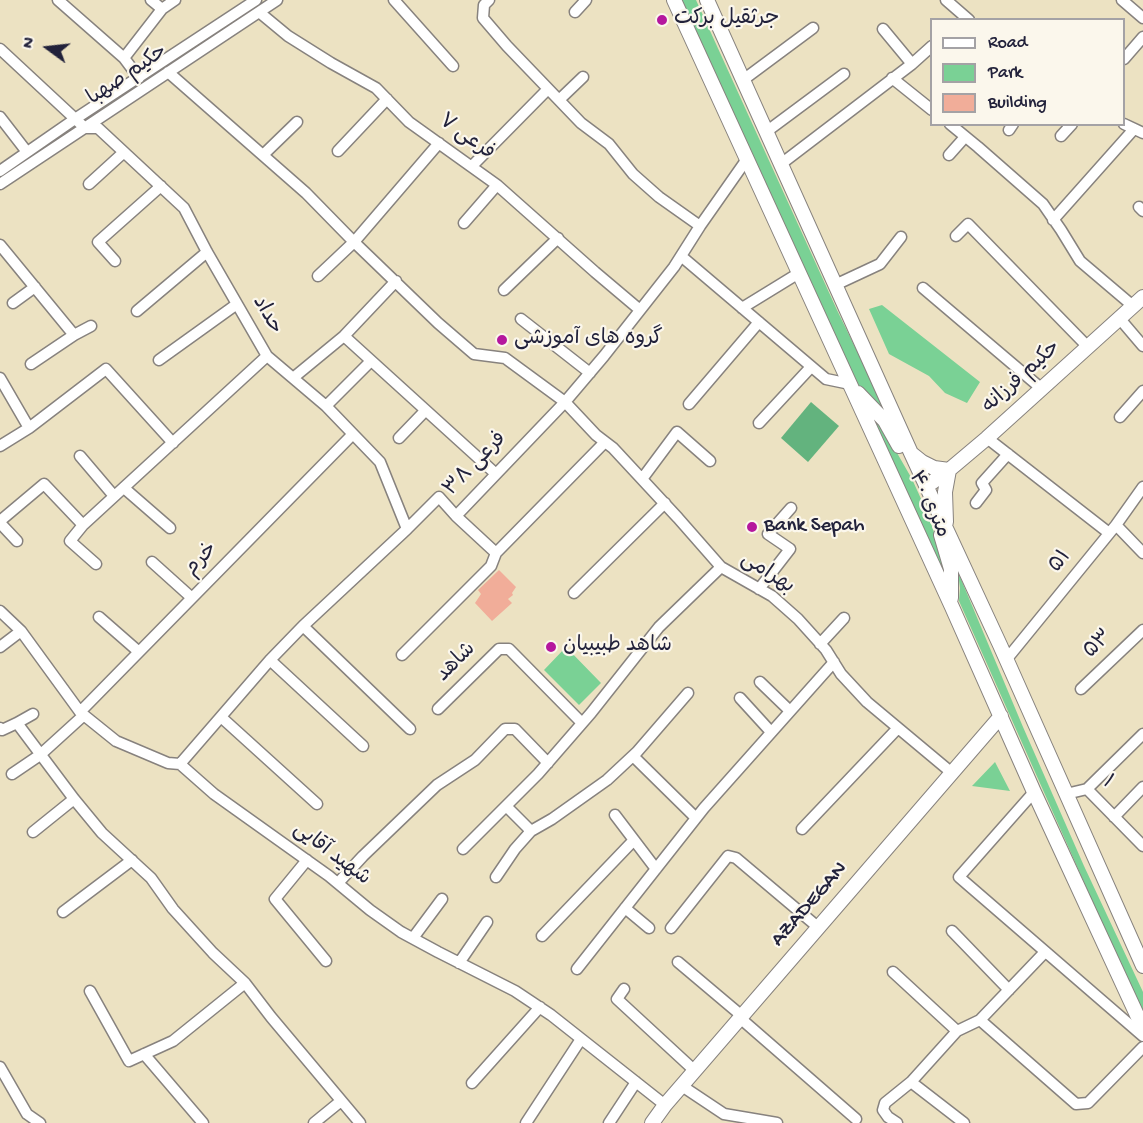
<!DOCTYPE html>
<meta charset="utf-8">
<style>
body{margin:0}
#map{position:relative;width:1143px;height:1123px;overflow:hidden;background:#ece2c2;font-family:"Gochi Hand",sans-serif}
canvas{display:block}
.legend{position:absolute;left:930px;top:18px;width:195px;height:108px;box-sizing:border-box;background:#fbf7ec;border:2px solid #a4a2a5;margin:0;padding:8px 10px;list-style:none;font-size:18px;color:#22223b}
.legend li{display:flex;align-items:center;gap:12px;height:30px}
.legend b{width:30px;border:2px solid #a4a2a5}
.north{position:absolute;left:18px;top:18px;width:60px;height:60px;-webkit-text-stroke:4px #fbf7ec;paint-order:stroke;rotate:285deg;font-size:16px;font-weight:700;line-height:24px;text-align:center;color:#22223b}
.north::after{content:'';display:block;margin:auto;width:21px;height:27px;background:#22223b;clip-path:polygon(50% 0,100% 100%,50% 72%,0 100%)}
</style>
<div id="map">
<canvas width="1143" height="1123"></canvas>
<ul class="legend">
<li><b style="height:8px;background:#fff"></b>Road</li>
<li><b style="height:16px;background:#7ad195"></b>Park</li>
<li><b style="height:16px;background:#f1ad99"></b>Building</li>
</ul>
<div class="north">N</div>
</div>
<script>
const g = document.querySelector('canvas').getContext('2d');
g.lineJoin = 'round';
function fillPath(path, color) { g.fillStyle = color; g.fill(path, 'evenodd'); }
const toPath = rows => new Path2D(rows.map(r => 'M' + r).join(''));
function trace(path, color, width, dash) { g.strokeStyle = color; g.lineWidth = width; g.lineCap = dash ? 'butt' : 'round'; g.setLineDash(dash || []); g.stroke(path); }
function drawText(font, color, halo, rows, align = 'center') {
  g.font = font + ' "Gochi Hand","Playpen Sans Arabic",sans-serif'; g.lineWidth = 4.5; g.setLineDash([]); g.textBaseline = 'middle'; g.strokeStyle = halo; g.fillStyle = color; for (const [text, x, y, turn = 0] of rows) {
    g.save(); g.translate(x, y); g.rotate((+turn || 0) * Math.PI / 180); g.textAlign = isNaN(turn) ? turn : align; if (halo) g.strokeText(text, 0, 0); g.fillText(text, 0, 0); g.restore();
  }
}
fillPath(toPath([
 [681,0,696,0,837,310,886,411,861,389,850,370],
 [882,305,980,382,967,403,945,393,929,376,889,354,869,309],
 [874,423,881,425,912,479,927,512,944,561,945,584],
 [958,572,1023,727,1084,866,1143,992,1143,1015,959,601,960,588],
 [566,647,601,683,579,705,544,670],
 [995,762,1010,791,972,786]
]), '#7ad195');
fillPath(toPath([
 [811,402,839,426,808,462,781,438]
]), '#63b37e');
fillPath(toPath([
 [499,570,516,587,512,593,513,595,508,599,512,603,492,621,475,603,481,594,478,590]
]), '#f1ad99');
const minor = toPath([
 [58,0,124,58,139,78],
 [151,0,162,9],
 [394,0,453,66],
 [489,0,484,5,483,18,507,46,581,123,609,144,633,174,659,197,700,226],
 [946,0,969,20],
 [1122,0,1143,18],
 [259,12,288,36,331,63,376,88,409,122,497,185,595,272,640,310],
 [575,12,586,0],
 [883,29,912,64],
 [0,49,85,128,98,128,184,208,207,252,267,356,326,406,380,462,407,529],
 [124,58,162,9,175,0],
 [1124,59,1143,37],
 [168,72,306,193,354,242,438,323,474,354,505,358,565,402,596,435,613,448,678,518,721,567,772,596,798,619,826,650,841,674,867,702,952,773],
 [892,78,932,110],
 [743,80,813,28],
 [559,100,583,77],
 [0,117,27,152],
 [950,124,978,147,1043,204,1061,230,1080,261,1133,306],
 [1124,124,1143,133],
 [1009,130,1013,124],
 [766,132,844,74],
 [1061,136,1072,124],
 [338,151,387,99],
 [263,155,297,122],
 [949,155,965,137],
 [781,164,912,64,932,46],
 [472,166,548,89],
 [0,171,75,119,256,0],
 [0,184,277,0],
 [89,184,123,153],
 [1139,207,1143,211],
 [1053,220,1134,129],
 [464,223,497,185],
 [956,236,968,224,1088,347],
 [0,245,74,335],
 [681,256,826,379,850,384],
 [115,261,98,242,161,186],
 [318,276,354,242,439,143],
 [835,285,880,264,901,237],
 [923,288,1042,389],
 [504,290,558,238],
 [13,303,35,287],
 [742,308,799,273],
 [137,311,207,252],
 [521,319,590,373],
 [1120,319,1143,346],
 [344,336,496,474],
 [159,360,237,304],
 [31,364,74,335,91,326],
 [0,378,29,428],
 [293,378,344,336,396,281],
 [689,404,759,322],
 [326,406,371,361],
 [1120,417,1143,391],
 [759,423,811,367],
 [399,438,425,411],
 [987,438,1109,533],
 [0,446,29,428,106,369,173,443],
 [80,456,114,496],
 [642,479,677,432,710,461],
 [124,488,170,528],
 [976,503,986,490,982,483,1008,454],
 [456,516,496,553],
 [0,521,44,484,83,525],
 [0,523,17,541],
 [1116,525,1143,553],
 [152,562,192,598],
 [96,564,70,541,83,525,267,356],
 [759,589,790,549,768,534,791,508],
 [574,593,665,503],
 [0,611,21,631,80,712,116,741,168,763,180,764,214,794,329,876,370,910,401,932,438,952,515,991,551,1015,665,1105],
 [99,617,139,652],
 [303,626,410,729],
 [820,644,844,618],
 [0,647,21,631],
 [402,655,491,566,496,553,605,442],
 [270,660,363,746],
 [1006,660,1116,525,1143,487],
 [760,682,790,711],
 [1081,689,1143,630],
 [740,698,771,732],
 [438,709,499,649,509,649,582,723],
 [80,712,353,434],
 [221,717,317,804],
 [17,723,33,714],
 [0,728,2,730,17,723,74,799,102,833,151,878,173,909,213,953,245,983,271,1017,360,1123],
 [633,756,696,818],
 [180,764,270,660,303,626,407,529,439,497,456,516,565,402,604,356,674,267,700,226,747,159],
 [12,774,40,755,84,715],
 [1087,789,1143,734],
 [1034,792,959,877,1143,1036],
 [1066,794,1087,789,1143,846],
 [506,806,531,831],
 [615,815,656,869],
 [1114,817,1143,787],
 [802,829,898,728],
 [33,832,74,799],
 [463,849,538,774,591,713,659,627,721,567],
 [307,860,275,899,326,961],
 [496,877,515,849,531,831,552,819,607,780,637,752,688,693],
 [338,883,363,856,437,785,475,760,505,729,515,729,548,763],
 [625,908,649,928],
 [63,912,132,860],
 [671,928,728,856,736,858,819,928],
 [952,931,1009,990],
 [542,936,634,840],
 [413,938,442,899],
 [678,962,742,1016],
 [459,963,487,922],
 [577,969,704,808,834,662],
 [893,972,957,1031],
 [624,989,617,999,695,1071],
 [90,991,129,1061,173,1041,245,983],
 [740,1018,856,1119],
 [980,1020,1076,1104,1088,1103,1143,1047],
 [144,1054,203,1123],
 [0,1067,27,1114,40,1123],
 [911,1082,964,1123],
 [472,1083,540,1007],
 [682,1086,724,1114,777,1123],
 [314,1123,341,1101],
 [526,1123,581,1039],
 [609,1123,636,1082],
 [897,1123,888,1117,883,1110,885,1103,911,1082,957,1031,980,1020,1045,952]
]);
const major = toPath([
 [674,0,952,607,1034,792,1143,1028],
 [707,0,911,453,1000,645,1143,966],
 [858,393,885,421,899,446],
 [912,454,922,462,934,468,949,470,945,492,946,522],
 [927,486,949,470,987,438,1143,297],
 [941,535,951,569,951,598],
 [652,1123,665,1105,1001,716]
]);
trace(minor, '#87827e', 13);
trace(major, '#87827e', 16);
trace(minor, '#fff', 10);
trace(major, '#fff', 14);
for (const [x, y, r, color] of [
 [662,20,6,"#b5179e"],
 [502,340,6,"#b5179e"],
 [752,527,6,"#b5179e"],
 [551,647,6,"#b5179e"]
]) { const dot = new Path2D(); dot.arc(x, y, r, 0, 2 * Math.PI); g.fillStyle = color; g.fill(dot); trace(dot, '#fbf7ec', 2); }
drawText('21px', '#22223b', '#fbf7ec', [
 ["جرثقیل برکت",674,20],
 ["گروه های آموزشی",514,340],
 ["Bank Sepah",764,527],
 ["شاهد طبیبیان",563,647]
], 'left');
drawText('21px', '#22223b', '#fbf7ec', [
 ["حکیم صهبا",128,76,-34],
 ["فرعی ۷",466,138,36],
 ["حداد",266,315,60],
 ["حکیم فرزانه",1022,378,-42],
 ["فرعی ۳۸",476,465,-46],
 ["۴۰ متری",928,505,65],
 ["خرم",202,560,-46],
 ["۵۱",1061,562,-51],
 ["بهرامی",767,574,33],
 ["۵۳",1099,645,-44],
 ["شاهد",457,663,-45],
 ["۱",1107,783,41],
 ["شهید آقایی",331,855,37],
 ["AZADEGAN",810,905,-49]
]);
</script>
